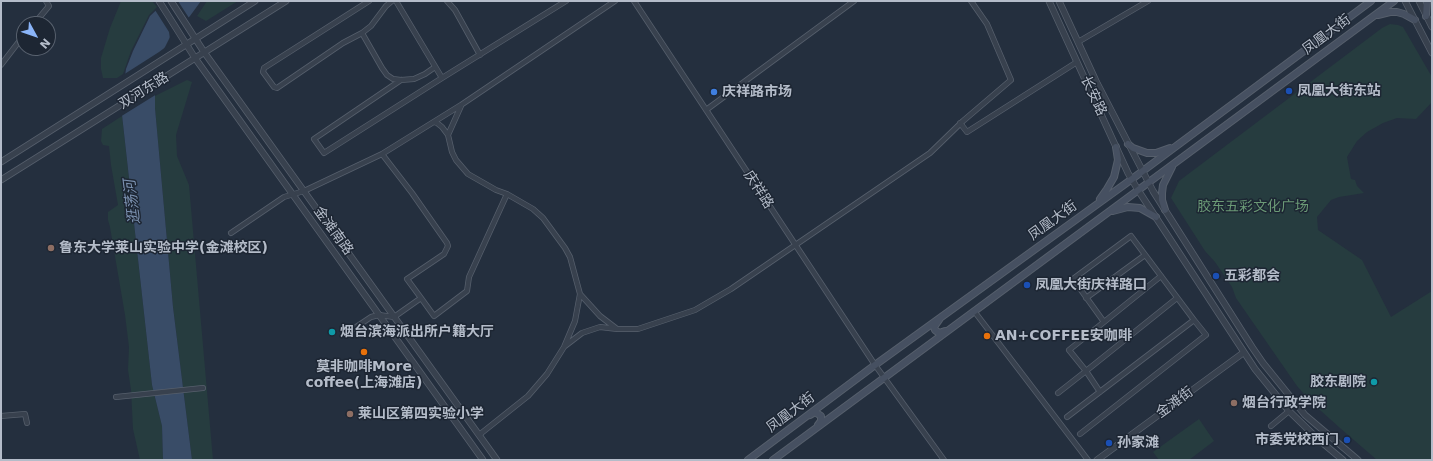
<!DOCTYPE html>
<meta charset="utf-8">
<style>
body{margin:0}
#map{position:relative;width:1433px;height:461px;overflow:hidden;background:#242f3e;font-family:"DejaVu Sans",sans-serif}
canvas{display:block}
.frame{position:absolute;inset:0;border:2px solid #b4bcc9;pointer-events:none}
.north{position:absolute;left:16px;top:16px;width:40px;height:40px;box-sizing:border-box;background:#1d2633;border:1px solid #59626f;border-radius:50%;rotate:130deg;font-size:11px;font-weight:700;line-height:16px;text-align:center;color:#b4bcc9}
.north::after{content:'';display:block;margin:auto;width:14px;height:18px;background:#8ab4f8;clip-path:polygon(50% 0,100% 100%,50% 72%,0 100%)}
</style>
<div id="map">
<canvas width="1433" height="461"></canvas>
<div class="frame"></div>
<div class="north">N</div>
</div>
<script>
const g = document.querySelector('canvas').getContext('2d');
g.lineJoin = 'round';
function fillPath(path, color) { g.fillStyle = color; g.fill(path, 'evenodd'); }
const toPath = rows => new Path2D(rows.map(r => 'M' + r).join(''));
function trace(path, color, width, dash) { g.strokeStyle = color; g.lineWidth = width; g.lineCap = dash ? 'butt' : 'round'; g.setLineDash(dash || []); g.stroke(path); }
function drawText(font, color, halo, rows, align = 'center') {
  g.font = font + ' "DejaVu Sans","Noto Sans SC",sans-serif'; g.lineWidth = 3; g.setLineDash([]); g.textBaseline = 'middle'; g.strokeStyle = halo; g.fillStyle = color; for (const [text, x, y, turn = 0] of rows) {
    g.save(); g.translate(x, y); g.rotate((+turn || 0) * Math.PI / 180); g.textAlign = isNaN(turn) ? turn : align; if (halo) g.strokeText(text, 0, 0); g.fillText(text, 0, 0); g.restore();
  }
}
fillPath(toPath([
 [121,1,152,1,157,7,149,15,131,51,123,74,117,78,103,78,101,69,101,58,110,28],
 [207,1,238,1,206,21,197,16],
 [1390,24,1398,25,1403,27,1432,77,1432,102,1416,119,1397,118,1383,123,1367,132,1357,141,1347,157,1351,179,1355,180,1357,186,1364,193,1339,197,1331,200,1317,217,1318,230,1362,260,1391,317,1432,291,1432,460,1377,460,1340,428,1311,402,1297,386,1236,298,1232,287,1215,262,1205,251,1171,198,1179,181,1382,28],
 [187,80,192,82,176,135,177,156,189,185,213,460,192,460,173,307,155,108,155,96],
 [122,116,152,385,162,426,163,460,140,460,133,429,131,390,128,370,129,347,125,315,110,227,108,220,108,212,118,205,111,165,109,146,103,145,101,141,102,129],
 [1199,419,1214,441,1189,460,1159,460,1153,452]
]), '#263c3f');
fillPath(toPath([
 [166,1,201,1,190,16,171,35,158,61,155,74,155,108,173,307,192,460,163,460,162,426,152,385,121,106,126,69,133,51,150,16]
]), '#394c67');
fillPath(toPath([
 [165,1,178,1,189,18,170,39,170,42,160,61,157,74,157,94,120,117,120,100,123,75,159,52,167,46,170,39,169,32,155,10]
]), '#242f3e');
const minor = toPath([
 [369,1,264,68,263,72,274,87,277,88,343,43,362,33,371,26,386,6,392,1],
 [396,1,442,78],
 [447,1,455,10,480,55],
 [634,1,875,365,944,460],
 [34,24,49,6,46,1],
 [362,33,382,68,387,75,393,79,401,80,414,79,425,74,435,67],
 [1078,42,1148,1],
 [1,65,24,35],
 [401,80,314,139,324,153,442,78,566,1],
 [461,106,448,135,452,152,456,160,468,174,496,190,507,194,533,209,543,218,565,248,570,257,580,294,575,321,564,347,547,374,528,396,479,435],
 [706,110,854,1],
 [434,122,437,123,442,127,448,135],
 [960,123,967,132,1077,62],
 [231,233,284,197,304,191,382,154,461,105,615,1],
 [580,294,600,316,617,329,638,329,695,310,731,289,930,153,963,121,1011,80,987,24,971,1],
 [421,298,434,316,467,291,469,277,507,194],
 [1086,298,1145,255],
 [974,311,1088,460],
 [1104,322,1161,276],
 [353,329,371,317,379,315,394,317,421,298,407,279,444,254,448,246,447,243,412,193,382,154],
 [565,346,582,333,600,327,617,329],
 [1100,392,1086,371,1177,298],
 [1058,393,1086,371,1069,350,1104,322,1073,279,1131,236,1194,320],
 [116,397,203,388],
 [1,416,25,414,27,423],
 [1067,417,1194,320,1206,335,1080,434],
 [1271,426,1289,411]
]);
const tertiary = toPath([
 [159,1,195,58,483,460],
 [171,1,204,52,497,460],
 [1049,1,1128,173,1138,190,1255,369,1289,411,1319,440,1343,460],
 [1059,1,1096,81,1153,191,1252,347,1263,363,1305,415,1358,460],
 [1405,1,1432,53],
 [1419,1,1432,27],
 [1,162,255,1],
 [1,180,286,1],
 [1097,460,1243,353]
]);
const secondary = toPath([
 [1378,15,1390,12,1397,12,1404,14,1415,20],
 [1426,16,1427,1],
 [1128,144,1133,148,1147,153,1156,153,1170,148],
 [1100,199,1107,189,1114,177,1118,160,1116,147],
 [1165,210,1162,200,1162,193,1163,185,1172,167],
 [1113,211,1128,207,1140,208,1156,217],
 [939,320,934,327,935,330,939,333,945,331],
 [810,415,815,412,821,416,821,421,818,425],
 [748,460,875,365,1132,179,1371,1],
 [773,460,1394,1]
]);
trace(minor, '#565f6c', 6);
trace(tertiary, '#565f6c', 7);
trace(secondary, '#565f6c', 8);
trace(minor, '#38414e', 4.5);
trace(tertiary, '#38414e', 5.5);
trace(secondary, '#465061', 6);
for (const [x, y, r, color] of [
 [1289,91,4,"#1a4fb4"],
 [714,92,4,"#3f7fe0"],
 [51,248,4,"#8d6e63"],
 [1216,276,4,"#1a4fb4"],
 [1027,285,4,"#1a4fb4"],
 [332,332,4,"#0f9aa8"],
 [987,336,4,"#e8710a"],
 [364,352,4,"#e8710a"],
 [1374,382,4,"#0f9aa8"],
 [1234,403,4,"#8d6e63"],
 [350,414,4,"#8d6e63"],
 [1347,440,4,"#1a4fb4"],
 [1109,443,4,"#1a4fb4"]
]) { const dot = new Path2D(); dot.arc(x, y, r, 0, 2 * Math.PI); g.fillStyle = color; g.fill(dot); trace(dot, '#1d2633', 1.5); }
drawText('14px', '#b4bcc9', '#1d2633', [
 ["凤凰大街",1327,35,-37],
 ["双河东路",144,91,-32],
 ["长安路",1093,96,65],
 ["庆祥路",758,190,57],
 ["凤凰大街",1053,221,-36],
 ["金滩南路",333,231,54],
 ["金滩街",1175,403,-36],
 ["凤凰大街",791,413,-37]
]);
drawText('bold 14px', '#b4bcc9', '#1d2633', [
 ["凤凰大街东站",1297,91],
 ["庆祥路市场",722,92],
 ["鲁东大学莱山实验中学(金滩校区)",59,248],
 ["五彩都会",1224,276],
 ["凤凰大街庆祥路口",1035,285],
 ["烟台滨海派出所户籍大厅",340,332],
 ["AN+COFFEE安咖啡",995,336],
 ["莫非咖啡More",364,367,"center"],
 ["coffee(上海滩店)",364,383,"center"],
 ["胶东剧院",1366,382,"right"],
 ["烟台行政学院",1242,403],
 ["莱山区第四实验小学",358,414],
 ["市委党校西门",1339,440,"right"],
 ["孙家滩",1117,443]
], 'left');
drawText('14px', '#6b9a76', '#1d2633', [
 ["胶东五彩文化广场",1253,207]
]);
drawText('italic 15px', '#7c92b1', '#1d2633', [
 ["逛荡河",133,202,-97]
]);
</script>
